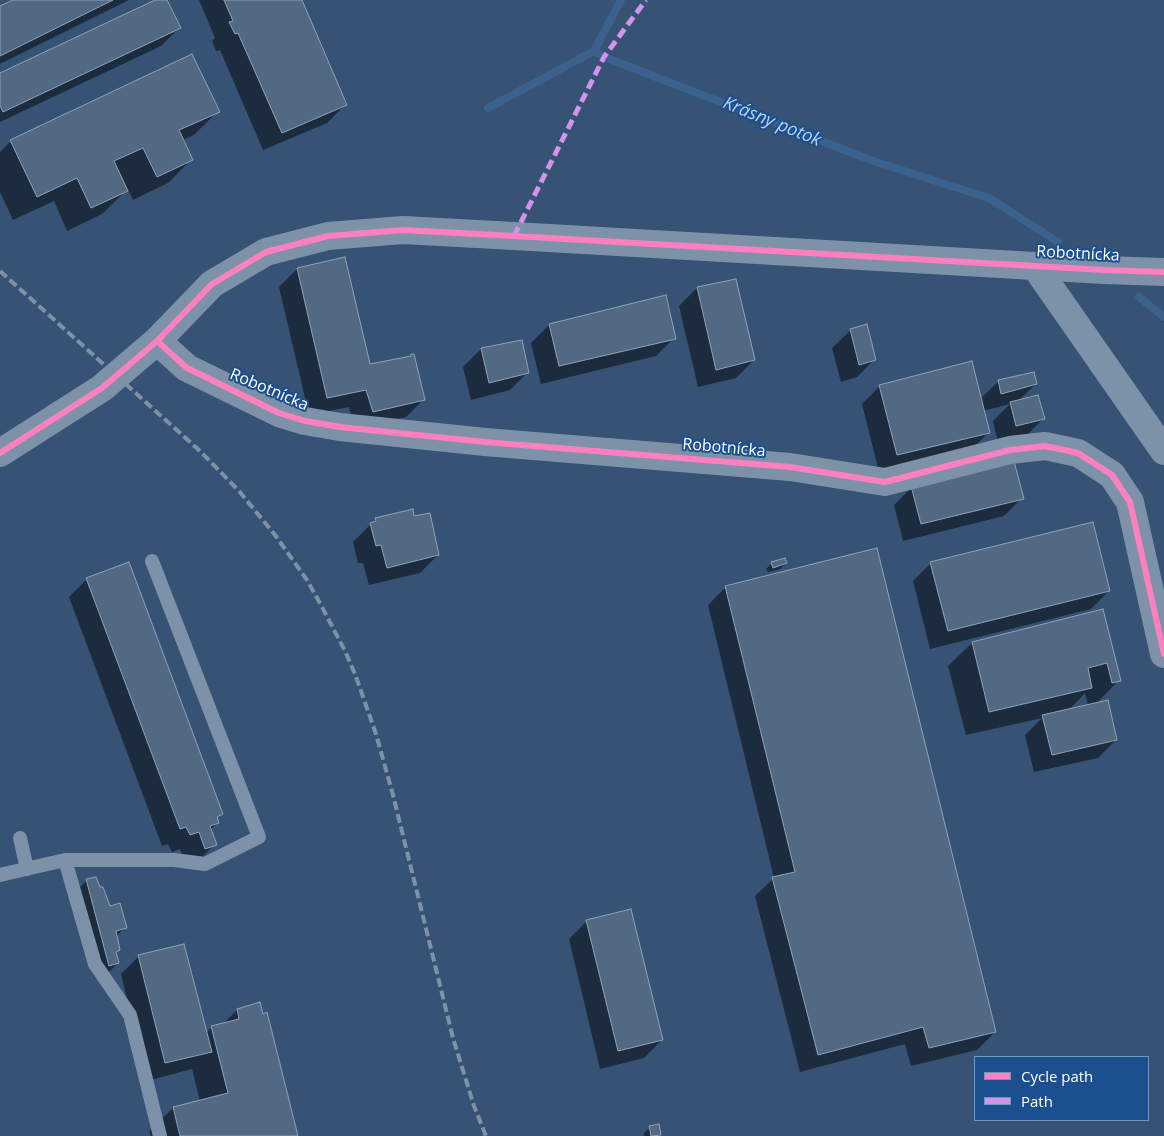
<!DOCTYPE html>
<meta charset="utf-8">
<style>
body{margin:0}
#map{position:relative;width:1164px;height:1136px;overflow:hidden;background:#365274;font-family:"Open Sans",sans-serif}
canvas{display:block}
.legend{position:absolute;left:974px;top:1056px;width:175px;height:65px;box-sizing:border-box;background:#1b4f8f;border:1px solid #7695bc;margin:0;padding:6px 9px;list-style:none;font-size:15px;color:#fff}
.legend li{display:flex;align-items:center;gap:10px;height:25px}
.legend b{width:25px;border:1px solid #7695bc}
</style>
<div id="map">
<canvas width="1164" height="1136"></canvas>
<ul class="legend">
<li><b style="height:6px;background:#ff80c0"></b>Cycle path</li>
<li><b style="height:6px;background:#d193ec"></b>Path</li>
</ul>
</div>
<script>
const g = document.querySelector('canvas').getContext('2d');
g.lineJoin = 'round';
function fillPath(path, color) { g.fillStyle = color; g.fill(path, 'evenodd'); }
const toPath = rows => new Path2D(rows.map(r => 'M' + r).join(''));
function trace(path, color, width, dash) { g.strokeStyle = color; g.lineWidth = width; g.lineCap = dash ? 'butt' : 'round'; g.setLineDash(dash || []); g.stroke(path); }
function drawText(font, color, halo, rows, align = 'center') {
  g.font = font + ' "Open Sans",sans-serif'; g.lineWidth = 4; g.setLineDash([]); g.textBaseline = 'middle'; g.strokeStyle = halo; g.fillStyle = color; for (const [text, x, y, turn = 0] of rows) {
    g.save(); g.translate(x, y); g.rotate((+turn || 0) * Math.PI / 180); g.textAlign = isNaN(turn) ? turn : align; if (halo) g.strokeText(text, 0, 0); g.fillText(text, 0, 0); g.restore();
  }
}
fillPath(toPath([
 [15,0,129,0,0,64,0,8],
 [158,0,166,0,179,28,161,46,0,122,0,75],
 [199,0,300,0,345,105,327,123,263,150,220,50,216,51,212,41,215,38],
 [218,111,194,135,183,140,192,159,168,183,133,200,128,189,102,214,67,231,54,201,13,220,0,192,0,152,11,141],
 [297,269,369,366,424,399,406,417,355,429,349,407,309,415,279,287],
 [735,280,754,360,736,378,698,387,679,306,697,288],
 [549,325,674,338,656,356,541,384,531,343],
 [851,330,875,359,857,377,841,382,832,348],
 [481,349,528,372,510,390,471,400,463,367],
 [1033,374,1036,384,1018,401,1043,419,1025,437,998,443,993,421,1010,404,983,411,989,432,971,450,879,472,862,404,880,386,980,399,998,382],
 [912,487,1022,498,1004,516,903,541,894,505],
 [429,514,438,555,420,573,369,585,363,563,358,563,353,542,376,519,413,517],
 [772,563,786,563,780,569,768,572,766,569],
 [931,563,1109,591,1091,609,930,649,913,581],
 [87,579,222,814,216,819,217,823,210,830,215,844,197,862,187,866,180,849,172,852,168,844,162,846,69,597],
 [726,587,995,1032,977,1050,911,1066,905,1044,800,1072,755,896,774,878,708,605],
 [1102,611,1119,680,1095,705,1116,740,1098,758,1034,772,1025,735,1042,718,966,735,948,666,972,643],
 [1085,693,1088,706,1068,711],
 [87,880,125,927,116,937,119,950,115,954,118,963,106,975,75,892],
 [587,921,662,1040,644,1058,600,1069,569,939],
 [139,956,206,1033,212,1027,223,1024,237,1010,297,1136,151,1136,149,1131,173,1108,200,1101,192,1069,147,1081,121,974],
 [658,1126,660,1135,658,1136,644,1136,644,1133,649,1128]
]), '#0007');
trace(toPath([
 [594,51,621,0],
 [488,108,594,51,604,57,876,162,989,198,1058,242],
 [1139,297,1164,317]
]), '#3b618d', 8);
const building = toPath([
 [13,0,113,0,0,56,0,6,13,0],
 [155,0,167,0,181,28,3,112,0,106,0,73,155,0],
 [224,0,302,0,347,105,282,133,238,33,235,34,229,22,233,21,224,0],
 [192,54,220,112,179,130,193,160,157,177,143,148,114,161,128,191,91,208,77,178,37,197,10,140,192,54],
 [345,257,370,364,411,356,411,354,414,354,425,400,373,412,366,390,327,398,297,268,345,257],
 [736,279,755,360,716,370,697,287,736,279],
 [666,295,676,339,559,366,549,324,666,295],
 [867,324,876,360,859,365,850,329,867,324],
 [522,340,529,373,489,383,481,348,522,340],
 [972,361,990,433,897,455,879,385,972,361],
 [1034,372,1037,384,1001,394,998,380,1034,372],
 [1038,395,1045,419,1016,426,1010,402,1038,395],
 [1014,461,1024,499,921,524,911,486,1014,461],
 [413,509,414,516,430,513,439,555,387,568,381,545,376,546,370,523,376,521,375,518,413,509],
 [1093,522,1110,591,948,631,930,562,1093,522],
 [877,548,996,1032,929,1048,923,1027,818,1055,772,877,795,872,725,586,877,548],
 [785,558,787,563,773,568,771,562,785,558],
 [129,562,223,814,217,817,219,823,210,826,217,845,205,849,199,832,190,835,186,827,180,829,86,578,129,562],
 [1103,609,1121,681,1112,683,1107,663,1088,668,1092,688,989,712,972,642,1103,609],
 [1108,700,1117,740,1052,755,1042,715,1108,700],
 [96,877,100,887,103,887,110,906,120,903,127,928,116,931,120,950,116,952,119,963,109,966,86,879,96,877],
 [631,909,663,1040,618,1051,586,920,631,909],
 [184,944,212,1052,165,1063,138,955,184,944],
 [260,1002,263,1014,267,1012,298,1136,180,1136,173,1107,228,1093,211,1026,239,1019,237,1009,260,1002],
 [659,1124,661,1135,651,1136,649,1126,659,1124]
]);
fillPath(building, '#526984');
trace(building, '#92a2b6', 1);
trace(toPath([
 [20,838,27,869],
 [65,860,174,860,205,864,259,837,152,561],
 [0,875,65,860,95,964,130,1015,160,1136]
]), '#7d92a8', 14);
trace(toPath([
 [1035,266,1164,451],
 [157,341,187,368,279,413,305,421,340,427,485,442,790,467,885,482,1010,450,1045,446,1078,453,1112,475,1130,502,1164,654],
 [0,453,102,388,157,341,212,284,266,252,328,236,403,230,514,236,1104,270,1164,272]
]), '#7d92a8', 28);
trace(toPath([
 [0,271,200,451,239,491,275,535,307,580,321,605,345,651,355,674,376,734,393,795,453,1038,474,1106,486,1136]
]), '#7e92a7', 4, [9, 4]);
trace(toPath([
 [514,236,604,57,646,0]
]), '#d193ec', 5, [10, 5]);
trace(toPath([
 [157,341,187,368,279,413,305,421,340,427,485,442,790,467,885,482,1010,450,1045,446,1078,453,1112,475,1130,502,1164,654],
 [0,453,102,388,157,341,212,284,266,252,328,236,403,230,514,236,1104,270,1164,272]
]), '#ff80c0', 6);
drawText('16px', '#fff', '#1b4f8f', [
 ["Robotnícka",1078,254,3],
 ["Robotnícka",269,390,23],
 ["Robotnícka",724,448,5]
]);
drawText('italic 18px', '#b5d3f5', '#1b4f8f', [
 ["Krásny potok",772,122,22]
]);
</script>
